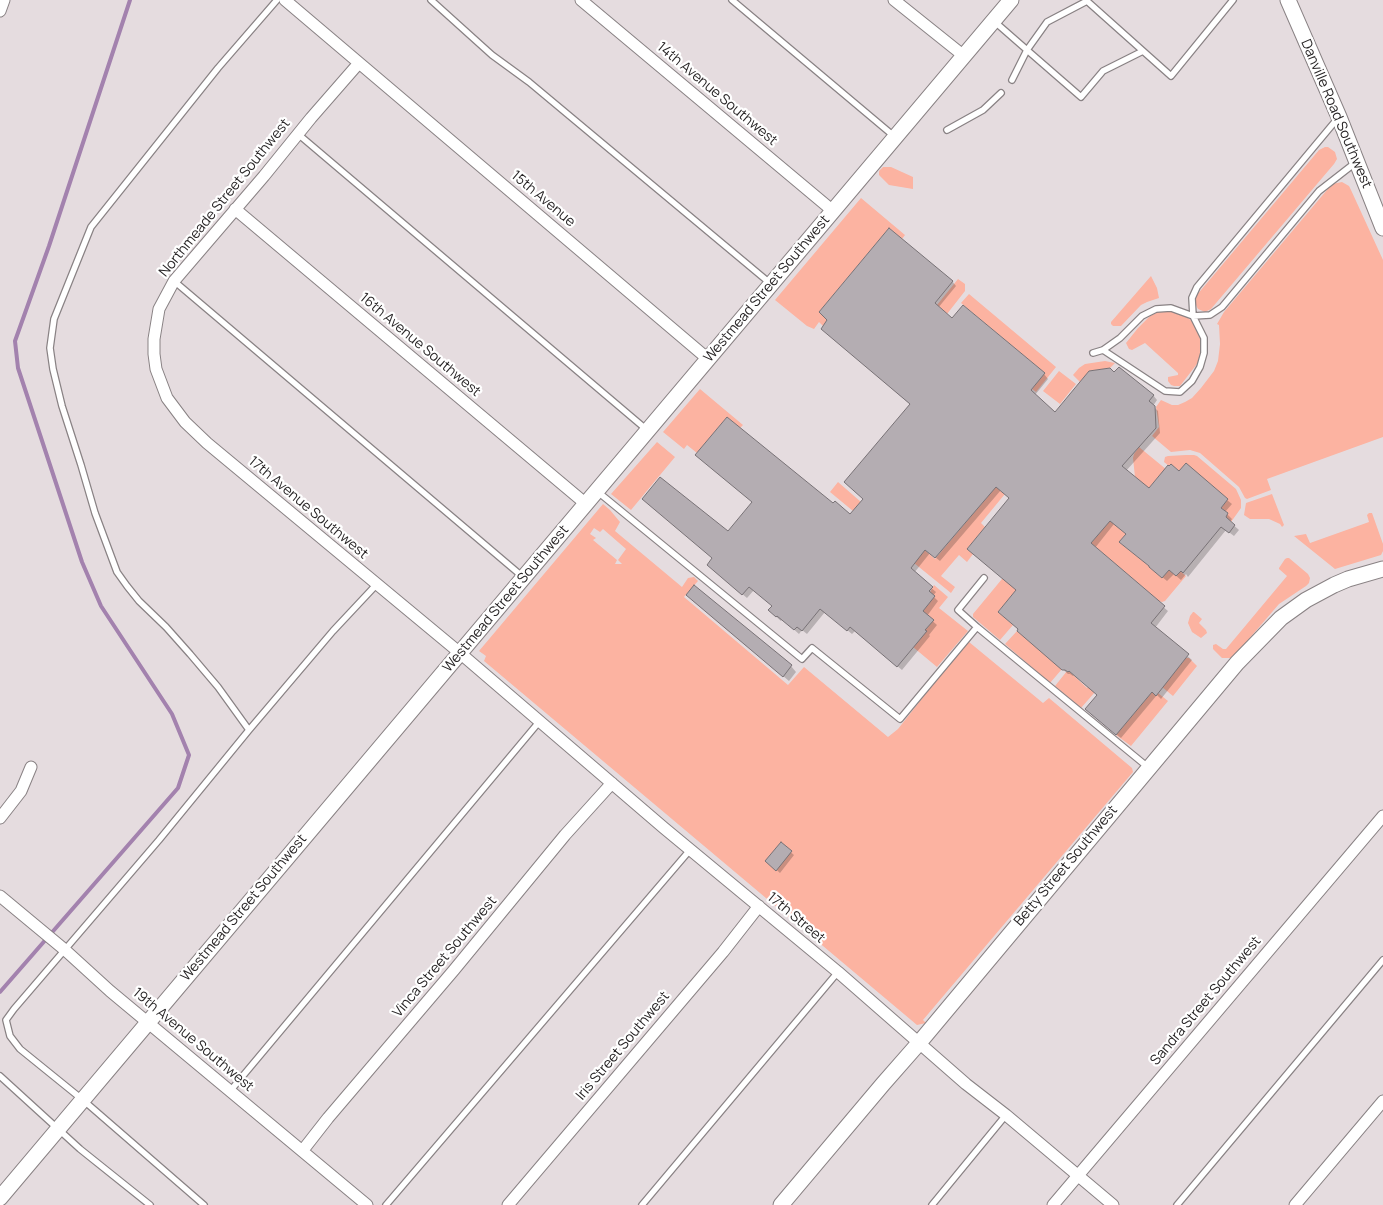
<!DOCTYPE html>
<style>
body{margin:0}
canvas{display:block;background:#e5dcdf}
</style>
<canvas width="1383" height="1205"></canvas>
<script>
const g = document.querySelector('canvas').getContext('2d');
g.lineJoin = 'round';
function fillPath(path, color) { g.fillStyle = color; g.fill(path, 'evenodd'); }
const toPath = rows => new Path2D(rows.map(r => 'M' + r).join(''));
function trace(path, color, width, dash) { g.strokeStyle = color; g.lineWidth = width; g.lineCap = dash ? 'butt' : 'round'; g.setLineDash(dash || []); g.stroke(path); }
function drawText(font, color, halo, rows, align = 'center') {
  g.font = font + ' Manrope,sans-serif'; g.lineWidth = 4.5; g.setLineDash([]); g.textBaseline = 'middle'; g.strokeStyle = halo; g.fillStyle = color; for (const [text, x, y, turn = 0] of rows) {
    g.save(); g.translate(x, y); g.rotate((+turn || 0) * Math.PI / 180); g.textAlign = isNaN(turn) ? turn : align; if (halo) g.strokeText(text, 0, 0); g.fillText(text, 0, 0); g.restore();
  }
}
fillPath(toPath([
 [1325,147,1328,147,1335,152,1337,159,1334,164,1211,309,1205,312,1198,309,1195,303,1196,296,1319,150],
 [883,167,891,167,913,177,913,189,889,185,879,175,879,171],
 [1342,182,1349,186,1351,190,1383,260,1383,437,1267,479,1271,490,1247,499,1245,498,1239,487,1200,453,1190,450,1171,452,1152,436,1159,427,1156,407,1161,400,1172,405,1178,405,1185,402,1192,398,1201,388,1214,371,1218,361,1220,344,1219,325,1217,324,1224,312,1332,184],
 [861,198,905,235,902,239,889,228,819,312,828,320,823,326,819,322,814,329,807,326,775,300],
 [1151,276,1157,288,1159,298,1147,302,1141,305,1121,326,1113,326,1111,324,1111,322],
 [958,279,965,284,965,291,947,314,937,305],
 [969,294,1056,367,1036,392,1032,389,1045,373,961,303],
 [1158,312,1173,312,1188,318,1194,323,1201,337,1202,352,1200,360,1180,386,1174,386,1171,385,1168,381,1168,377,1178,375,1178,373,1145,343,1132,350,1129,349,1126,343,1138,328,1150,316],
 [1105,361,1115,363,1110,368,1089,371,1080,382,1073,375,1079,368,1085,364],
 [1059,371,1076,384,1060,404,1043,391],
 [700,389,743,425,740,428,727,417,697,453,687,445,684,449,663,432],
 [657,442,675,457,631,510,611,494],
 [1139,447,1167,470,1163,475,1161,474,1126,515,1127,518,1119,528,1126,534,1119,542,1149,566,1149,567,1162,578,1169,570,1176,576,1180,571,1186,576,1165,601,1162,602,1159,601,1091,543,1142,483,1135,477,1133,458,1134,454],
 [1186,455,1194,455,1197,456,1236,489,1241,500,1241,508,1231,522,1226,517,1228,513,1221,508,1228,499,1186,464,1179,471,1171,464,1169,466,1164,462,1165,457,1168,456],
 [838,482,861,502,853,511,830,492],
 [1000,482,1009,489,981,523,985,527,967,549,973,554,967,562,959,555,941,576,955,587,951,593,914,563,921,547,935,559],
 [1272,494,1284,525,1282,527,1280,524,1269,519,1250,519,1244,515,1246,503],
 [603,504,610,510,620,522,615,531,682,587,688,578,694,577,698,581,684,597,788,685,804,667,888,737,898,729,942,673,969,642,1043,703,1049,698,1132,768,1133,772,923,1020,926,1023,917,1025,484,661,486,656,479,651],
 [594,528,600,532,603,529,626,549,618,560,622,564,615,564,617,560,593,540,596,538,590,534],
 [1369,513,1372,513,1383,544,1383,551,1381,555,1335,569,1294,536,1306,534,1310,543,1369,522,1367,515],
 [1063,534,998,612,1013,625,1000,640,973,617,973,614,1021,556],
 [1287,558,1289,558,1308,574,1310,578,1309,583,1306,586,1279,604,1236,654,1231,658,1222,658,1213,649,1213,645,1216,644,1223,649,1226,649,1287,576,1279,569,1279,568,1285,559],
 [934,585,948,597,939,608,968,631,937,667,913,647,933,620,923,611,935,596,930,592],
 [1193,612,1194,612,1202,619,1199,623,1206,630,1207,633,1201,638,1192,632,1188,623,1190,616],
 [1017,631,1062,669,1050,683,1005,644],
 [1186,658,1189,658,1197,666,1173,696,1162,687],
 [1102,670,1109,676,1081,708,1055,686,1067,671,1069,671,1087,688],
 [1152,692,1158,693,1168,701,1131,746,1116,735]
]), '#fcb3a1');
fillPath(toPath([
 [952,281,956,286,938,308,952,320,963,307,1044,374,1048,379,1035,395,1055,414,1153,395,1157,400,1153,406,1158,411,1160,433,1126,471,1149,490,1179,473,1227,500,1232,504,1225,512,1232,519,1230,522,1239,530,1234,536,1226,530,1188,577,1186,574,1181,580,1174,574,1167,581,1155,571,1127,534,1114,524,1095,548,1168,611,1155,628,1192,660,1161,699,1157,695,1121,738,1091,714,1098,695,1074,675,1073,676,1070,674,1068,674,1023,635,1010,498,1001,490,940,561,930,553,914,573,936,592,933,596,938,601,927,616,937,625,929,635,930,636,902,670,855,631,852,634,825,612,807,634,802,630,799,634,782,619,781,621,774,615,773,606,754,590,747,598,713,570,728,533,833,505,851,516,865,499,911,405,827,333],
 [694,587,791,666,796,672,789,681,692,600],
 [781,844,794,855,780,873,770,864]
]), '#0003');
trace(toPath([
 [0,992,178,788,189,755,172,714,101,606,82,562,18,368,15,341,49,246,130,0]
]), '#a382ae', 4);
const building = toPath([
 [889,228,953,281,935,303,952,318,963,305,1045,373,1031,390,1055,412,1089,371,1110,368,1114,372,1119,367,1154,395,1149,401,1155,406,1156,428,1122,466,1149,488,1168,465,1169,466,1171,464,1179,471,1186,463,1228,499,1221,508,1228,513,1226,517,1235,525,1229,533,1221,527,1183,573,1181,571,1176,576,1169,570,1162,578,1149,567,1149,566,1119,542,1126,534,1110,521,1091,543,1165,606,1151,623,1189,654,1156,696,1152,692,1116,735,1085,709,1097,695,1069,671,1068,672,1065,670,1062,670,1017,631,1018,629,998,612,1016,590,967,549,1009,498,996,487,935,558,925,550,911,568,933,587,929,591,935,596,923,611,934,620,925,630,927,631,897,667,850,627,847,631,820,609,802,631,797,627,794,630,777,616,776,617,768,610,772,606,749,587,742,595,707,565,712,558,642,499,660,477,728,531,752,502,695,455,727,417,833,503,835,501,850,514,863,499,844,482,910,404,821,329,827,320,819,312,889,228],
 [694,585,792,665,783,677,686,595,694,585],
 [781,842,792,851,776,871,765,861,781,842]
]);
fillPath(building, '#b4adb2');
trace(building, '#787276', 1);
const lane = toPath([
 [431,0,492,55,529,82,771,284],
 [732,0,895,137],
 [995,22,1027,50,1012,80],
 [1143,51,1087,1,1047,22,1027,50,1081,97,1103,71,1143,51,1171,76,1233,0],
 [947,130,983,110,1001,93],
 [298,134,647,430],
 [174,281,523,577],
 [1103,350,1165,391,1180,392,1192,381,1200,367,1204,353,1204,338,1193,316,1192,298,1197,287,1338,118],
 [1093,353,1103,350,1120,338,1142,316,1156,309,1171,308,1193,316,1210,315,1222,307,1319,191,1355,163],
 [598,492,802,659,812,648,900,719,977,627,1149,768],
 [977,627,958,610,984,578],
 [249,730,218,687,190,654,166,627,139,601,127,586,117,572,95,513,81,465,62,406,53,369,50,348,54,319,91,227,218,68,277,0],
 [0,1076,80,1149,150,1205],
 [231,1090,539,722],
 [204,1205,83,1100,20,1049,10,1036,6,1020,14,1009,159,840,249,730,333,631,377,584],
 [386,1205,690,850],
 [642,1205,838,972],
 [932,1205,1006,1115],
 [1177,1205,1383,960]
]);
const street = toPath([
 [285,0,708,359],
 [581,0,833,211],
 [894,0,964,56],
 [0,11,4,0],
 [359,63,311,118,264,176,174,281,159,309,154,339,154,354,156,369,167,398,185,422,207,443,460,653,664,828,838,972,966,1084,1006,1115,1113,1205],
 [235,209,586,504],
 [0,818,21,791,31,767],
 [0,896,65,950,110,991,367,1205],
 [303,1150,328,1118,454,970,565,835,612,783],
 [508,1205,723,952,759,906],
 [1053,1205,1383,816],
 [1295,1205,1383,1101]
]);
const secondary = toPath([
 [1288,0,1339,117,1383,228],
 [0,1198,1011,0],
 [781,1205,883,1084,919,1043,1237,663,1281,618,1306,600,1334,585,1348,579,1383,569]
]);
trace(lane, '#898284', 8);
trace(street, '#898284', 13);
trace(secondary, '#898284', 17);
trace(lane, '#fff', 5.5);
trace(street, '#fff', 11);
trace(secondary, '#fff', 15);
drawText('14px', '#282526', '#fff', [
 ["14th Avenue Southwest",717,94,40],
 ["Danville Road Southwest",1336,114,67],
 ["Northmeade Street Southwest",225,198,-51],
 ["15th Avenue",543,199,40],
 ["Westmead Street Southwest",767,289,-50],
 ["16th Avenue Southwest",420,345,40],
 ["17th Avenue Southwest",308,508,40],
 ["Westmead Street Southwest",506,599,-50],
 ["Betty Street Southwest",1066,866,-50],
 ["Westmead Street Southwest",244,908,-50],
 ["17th Street",796,918,40],
 ["Vinca Street Southwest",445,957,-50],
 ["Sandra Street Southwest",1206,1001,-50],
 ["19th Avenue Southwest",193,1040,40],
 ["Iris Street Southwest",623,1046,-50]
]);
</script>
